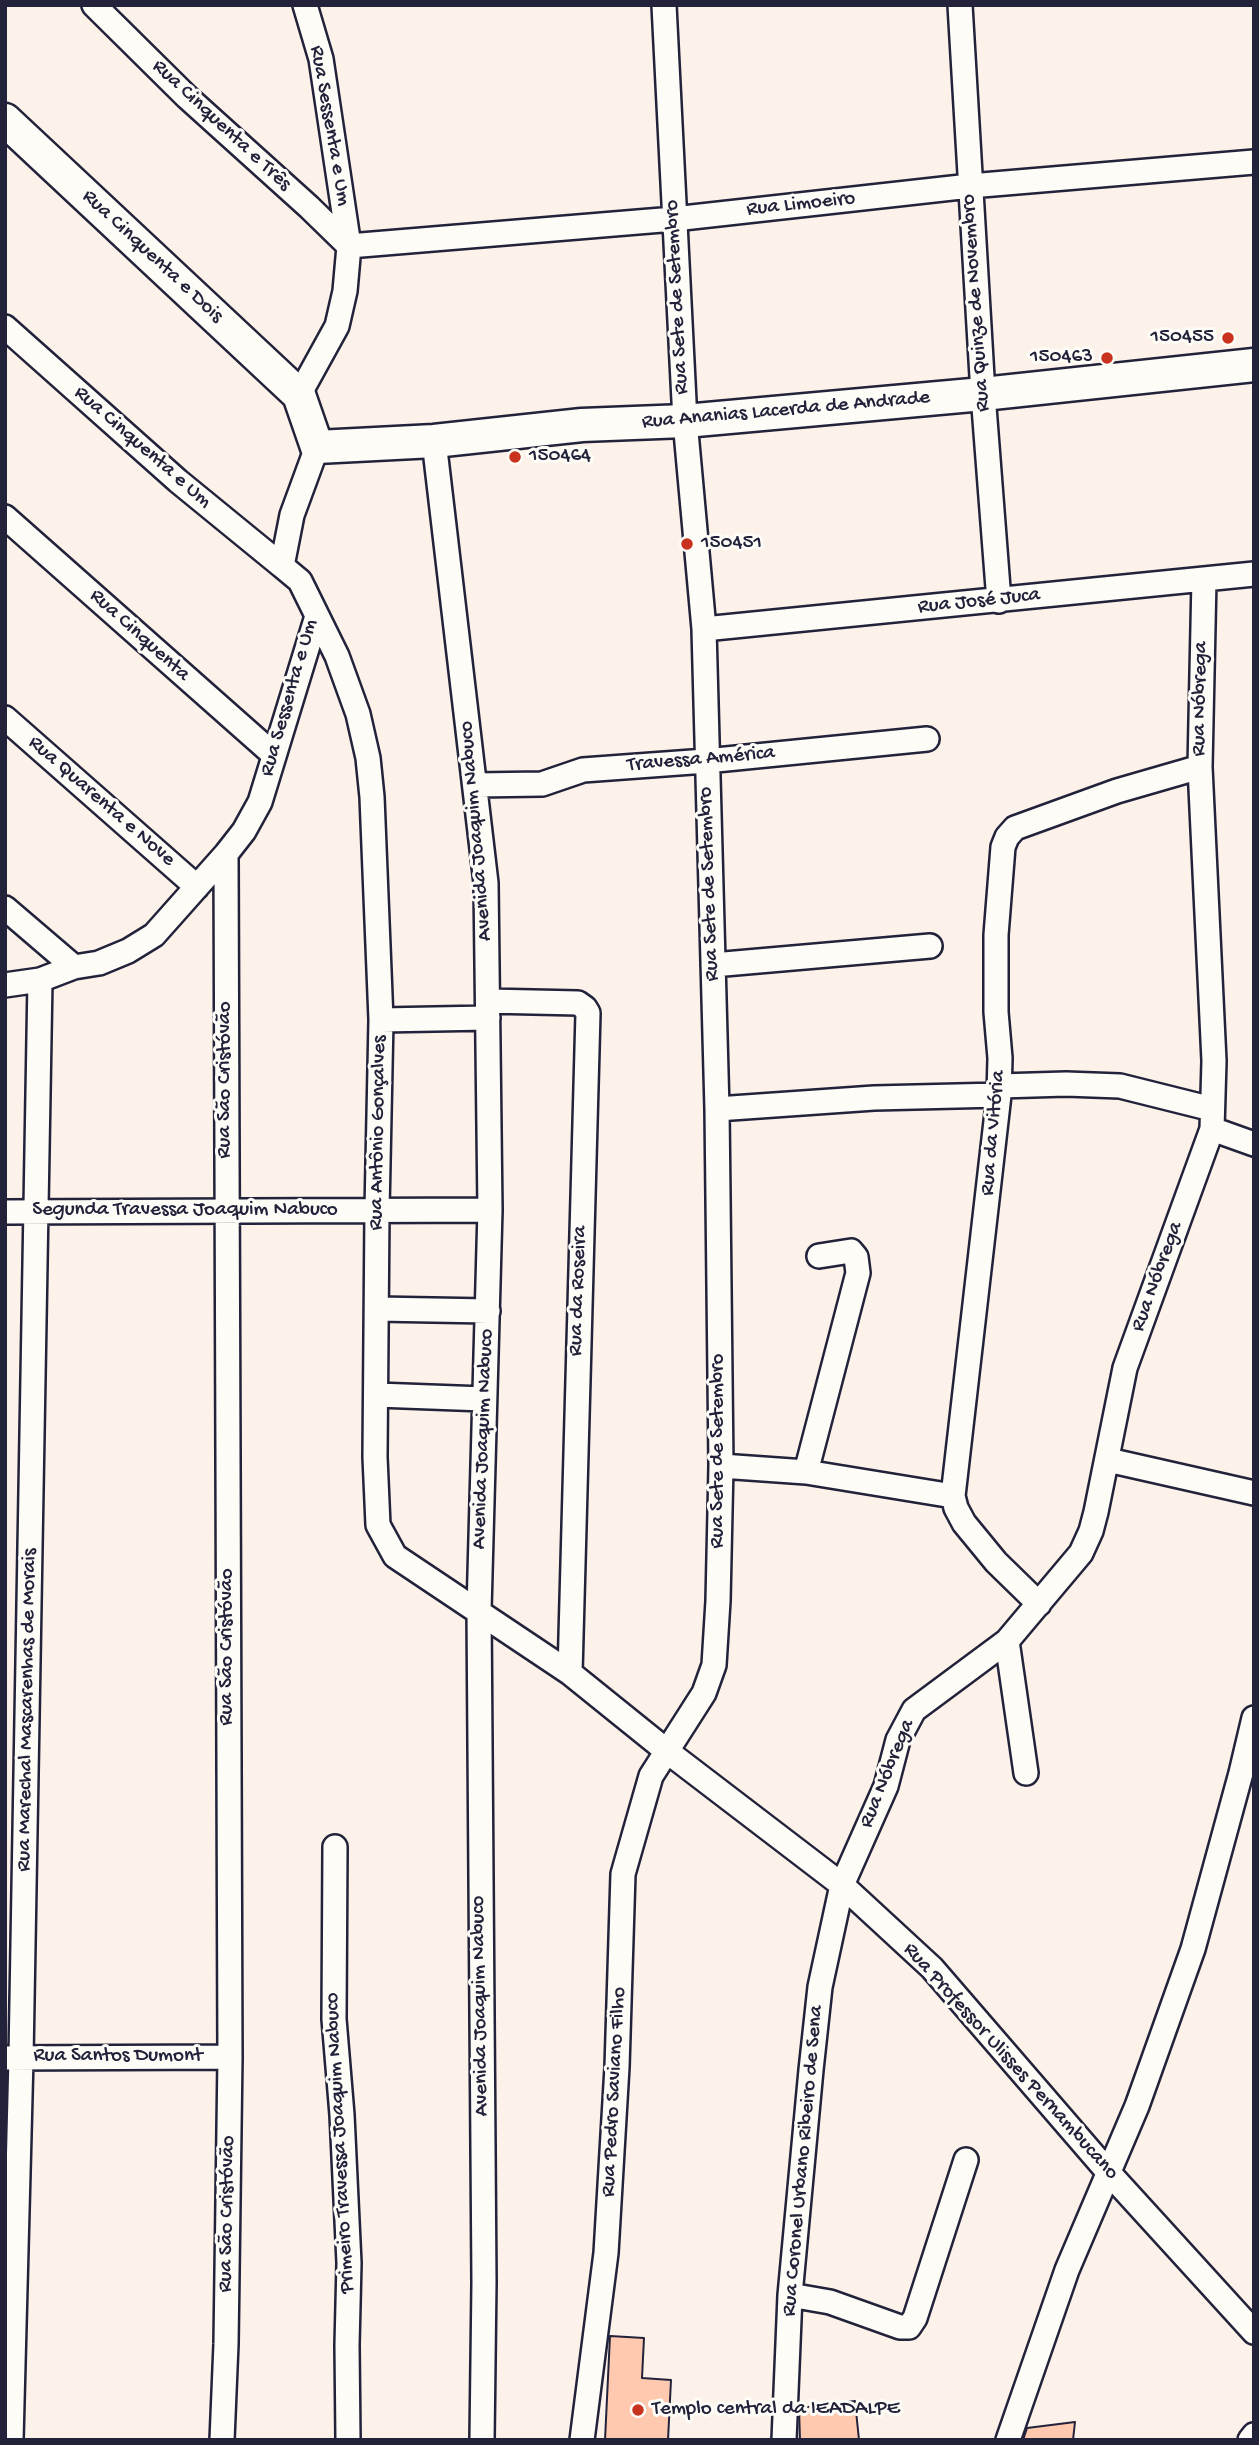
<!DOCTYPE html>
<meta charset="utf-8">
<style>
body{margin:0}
#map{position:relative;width:1259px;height:2445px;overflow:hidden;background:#fdf2e9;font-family:"Gochi Hand",sans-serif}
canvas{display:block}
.frame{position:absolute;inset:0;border:7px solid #22223b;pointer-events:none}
</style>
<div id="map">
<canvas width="1259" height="2445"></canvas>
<div class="frame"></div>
</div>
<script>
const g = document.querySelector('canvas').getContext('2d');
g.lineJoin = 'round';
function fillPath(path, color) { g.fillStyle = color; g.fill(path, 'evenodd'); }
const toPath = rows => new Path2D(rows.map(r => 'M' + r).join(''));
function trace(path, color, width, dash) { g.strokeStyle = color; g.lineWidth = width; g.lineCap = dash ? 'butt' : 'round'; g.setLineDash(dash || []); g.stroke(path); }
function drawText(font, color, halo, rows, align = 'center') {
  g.font = font + ' "Gochi Hand",sans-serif'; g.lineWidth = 6; g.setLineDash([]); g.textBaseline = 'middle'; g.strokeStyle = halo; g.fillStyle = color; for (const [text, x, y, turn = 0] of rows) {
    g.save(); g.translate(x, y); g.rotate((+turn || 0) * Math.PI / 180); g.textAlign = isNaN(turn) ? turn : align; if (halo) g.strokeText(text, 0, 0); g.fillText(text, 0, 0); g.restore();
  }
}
const building = toPath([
 [610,2336,644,2338,642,2378,671,2380,668,2440,605,2440,610,2336],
 [855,2401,859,2440,800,2440,799,2408,855,2401],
 [1075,2422,1073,2440,1023,2440,1027,2428,1075,2422]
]);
fillPath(building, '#fec9af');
trace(building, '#22223b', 2);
const street = toPath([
 [94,5,187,97,309,207,349,246,674,219,970,186,1254,162],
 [960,5,983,394,999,601],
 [5,327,178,481,282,566],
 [299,395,337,326,345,291,349,246,321,59,305,5],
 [434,441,486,883,490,1210,479,1610,484,2282,482,2440],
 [317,447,292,515,282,566,300,581,337,656,358,714,368,758,372,797,381,1020,377,1210,375,1457,378,1525,395,1556,570,1673,668,1752,842,1885,932,1968,1109,2173,1254,2332],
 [5,517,274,755],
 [704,629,1254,574],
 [5,718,197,887],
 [476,785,542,784,583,770,706,761,927,739],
 [5,908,74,967],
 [713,965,930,946],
 [5,985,40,980,74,967,99,963,128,951,154,935,226,854,244,831,260,802,317,616],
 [488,1001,578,1003,585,1008,588,1013,570,1673],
 [381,1020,488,1018],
 [1000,1086,1066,1084,1120,1086,1212,1109],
 [717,1109,874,1098,999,1095],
 [1212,1129,1254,1144],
 [5,1212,490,1210],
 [377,1309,488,1311],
 [377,1395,484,1399],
 [1108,1460,1254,1493],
 [721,1466,806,1472,953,1496],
 [806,1472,858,1273,856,1257,851,1251,819,1256],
 [1039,1604,996,1562,964,1523,956,1508,953,1496,999,1095,1000,1058,996,1012,996,935,1003,847,1007,837,1015,828,1117,791,1200,767],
 [1007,1641,1026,1773],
 [335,1847,334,2019,342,2115,349,2263,347,2345,348,2440],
 [5,2058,230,2057],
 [790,2295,830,2302,900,2327,909,2327,915,2318,966,2160],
 [11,2440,21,2058,40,980],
 [222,2440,226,2344,230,2057,226,854],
 [582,2440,606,2253,617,2067,623,1874,651,1776,704,1693,714,1665,718,1601,721,1466,717,1109,704,629,685,421,664,5],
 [784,2440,790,2295,811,2070,820,1987,842,1885,886,1786,898,1740,914,1710,1007,1641,1081,1553,1091,1531,1096,1512,1125,1368,1212,1129,1214,1061,1200,767,1204,579],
 [1008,2440,1067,2270,1137,2106,1193,1949,1241,1773,1254,1718],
 [1250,2440,1254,2435]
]);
const secondary = toPath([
 [5,120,299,395,317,447,434,441,582,425,685,421,983,394,1254,365]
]);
trace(street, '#22223b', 28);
trace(secondary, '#22223b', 37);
trace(street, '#fdfcf7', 23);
trace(secondary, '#fdfcf7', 32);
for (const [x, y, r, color] of [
 [1228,338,7,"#c8321e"],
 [1107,358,7,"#c8321e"],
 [515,457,7,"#c8321e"],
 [687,544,7,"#c8321e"],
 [638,2410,7,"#c8321e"]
]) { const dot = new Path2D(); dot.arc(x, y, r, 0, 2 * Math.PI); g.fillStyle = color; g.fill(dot); trace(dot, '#fdfcf7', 2.5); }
drawText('21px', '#22223b', '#fdfcf7', [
 ["Rua Cinquenta e Três",221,126,43],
 ["Rua Sessenta e Um",329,126,80],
 ["Rua Limoeiro",801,205,-6],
 ["Rua Cinquenta e Dois",152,257,43],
 ["Rua Sete de Setembro",678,297,-93],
 ["Rua Quinze de Novembro",977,303,-94],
 ["Rua Ananias Lacerda de Andrade",786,411,-5],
 ["Rua Cinquenta e Um",142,448,41],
 ["Rua José Juca",979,602,-6],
 ["Rua Cinquenta",139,636,42],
 ["Rua Sessenta e Um",290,698,-74],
 ["Rua Nóbrega",1201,699,-89],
 ["Travessa América",701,760,-5],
 ["Rua Quarenta e Nove",101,802,41],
 ["Avenida Joaquim Nabuco",477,831,-95],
 ["Rua Sete de Setembro",710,884,-92],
 ["Rua São Cristóvão",226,1080,-90],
 ["Rua Antônio Gonçalves",379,1133,-89],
 ["Rua da Vitória",994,1133,-85],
 ["Segunda Travessa Joaquim Nabuco",185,1211],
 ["Rua Nóbrega",1158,1277,-70],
 ["Rua da Roseira",579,1291,-88],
 ["Avenida Joaquim Nabuco",484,1439,-88],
 ["Rua Sete de Setembro",719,1451,-90],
 ["Rua São Cristóvão",228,1647,-90],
 ["Rua Marechal Mascarenhas de Morais",28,1710,-89],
 ["Rua Nóbrega",888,1774,-68],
 ["Avenida Joaquim Nabuco",481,2006,-91],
 ["Rua Santos Dumont",118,2057],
 ["Rua Professor Ulisses Pernambucano",1010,2062,48],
 ["Rua Pedro Saviano Filho",615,2092,-87],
 ["Primeiro Travessa Joaquim Nabuco",341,2143,-93],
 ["Rua Coronel Urbano Ribeiro de Sena",804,2161,-85],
 ["Rua São Cristóvão",228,2214,-89]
]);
drawText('21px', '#22223b', '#fdfcf7', [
 ["150455",1214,338,"right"],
 ["150463",1093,358,"right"],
 ["150464",529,457],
 ["150451",701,544],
 ["Templo central da IEADALPE",652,2410]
], 'left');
</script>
